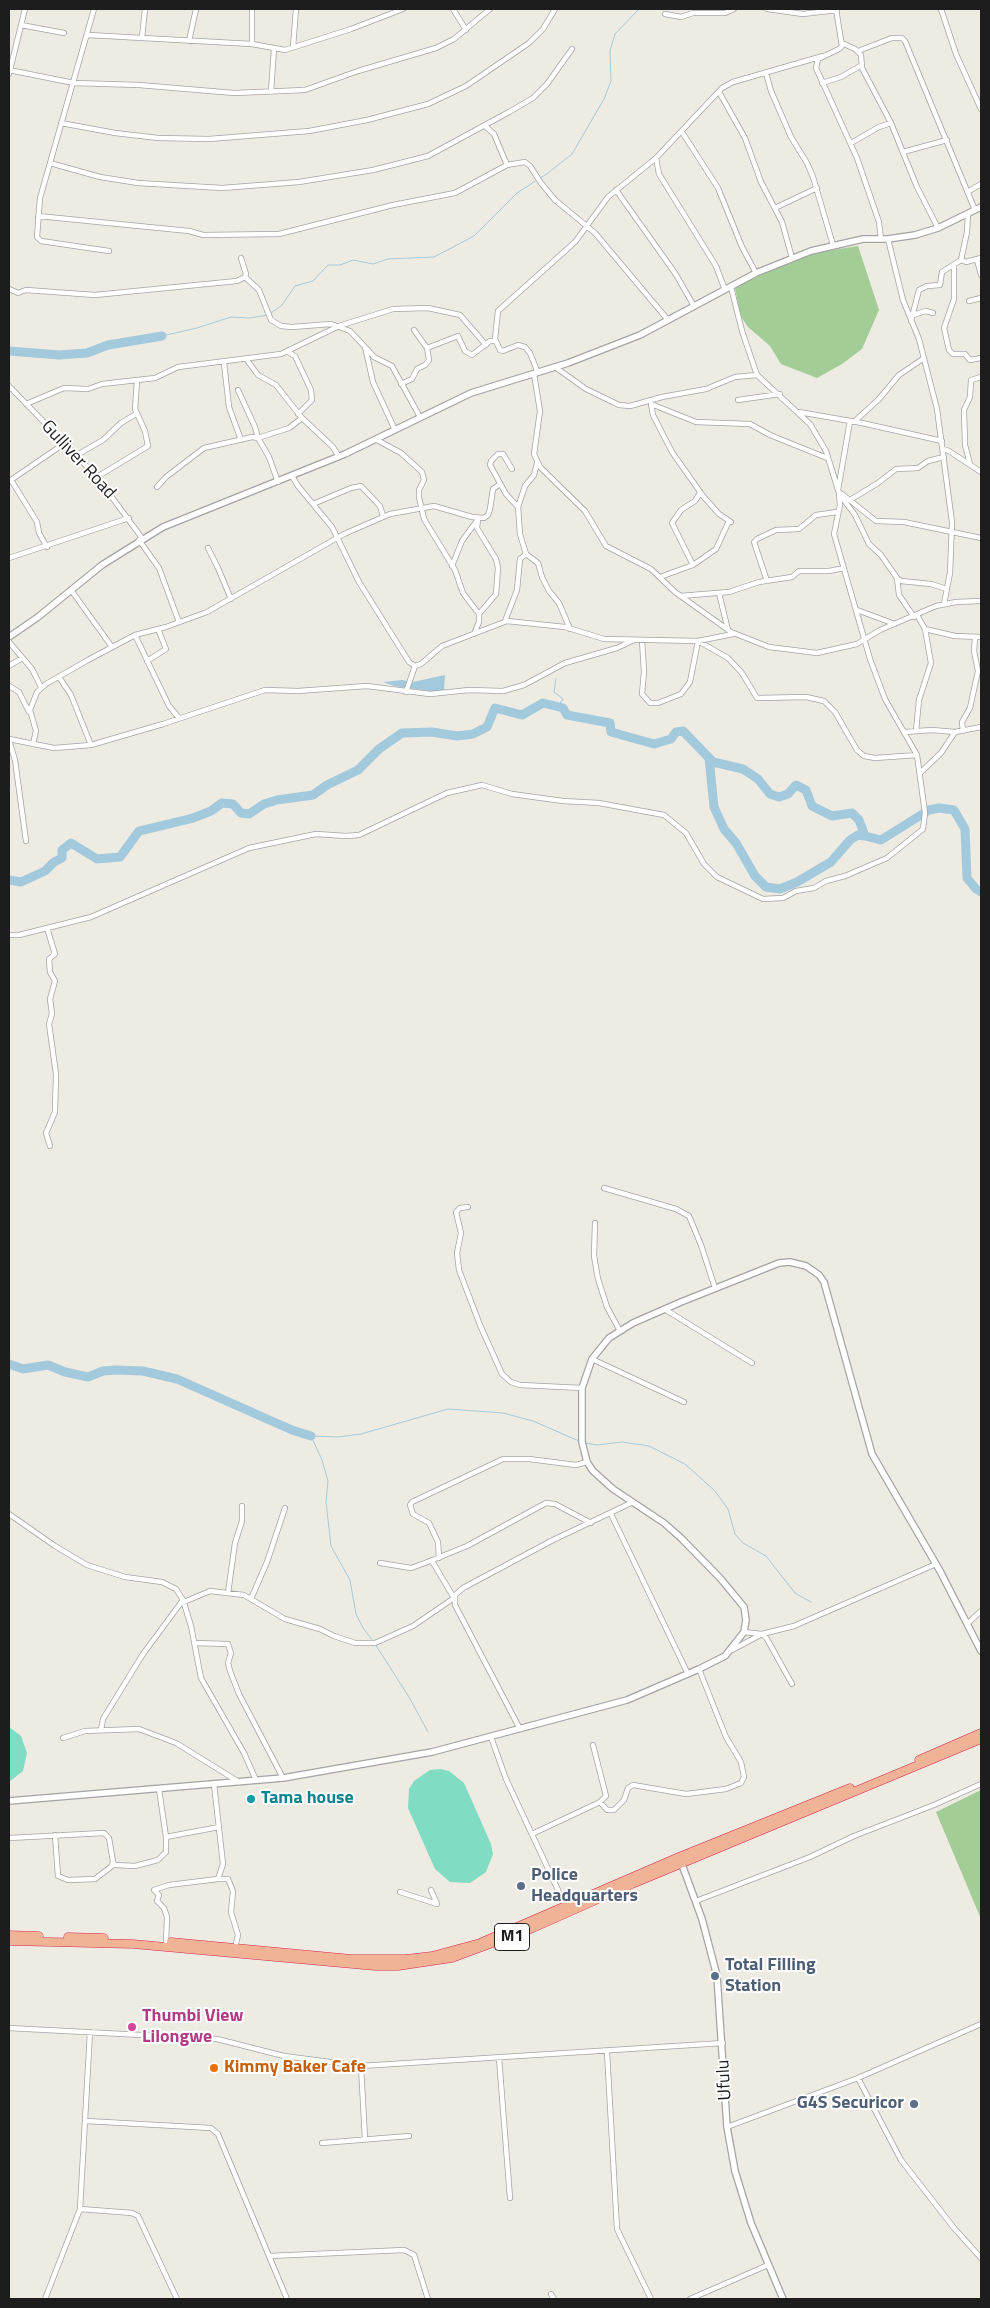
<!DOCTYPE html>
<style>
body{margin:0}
#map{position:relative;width:990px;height:2308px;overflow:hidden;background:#eeebe3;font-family:"Titillium Web",sans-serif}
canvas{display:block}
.frame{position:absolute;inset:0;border:10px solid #1d1d1d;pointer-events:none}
</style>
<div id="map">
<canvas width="990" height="2308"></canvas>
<div class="frame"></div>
</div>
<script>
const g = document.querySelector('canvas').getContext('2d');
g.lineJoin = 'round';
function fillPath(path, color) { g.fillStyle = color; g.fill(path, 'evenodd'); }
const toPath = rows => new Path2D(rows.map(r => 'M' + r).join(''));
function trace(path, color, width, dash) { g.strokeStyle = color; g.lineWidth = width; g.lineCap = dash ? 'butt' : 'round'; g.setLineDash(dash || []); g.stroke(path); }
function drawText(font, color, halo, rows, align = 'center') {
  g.font = font + ' "Titillium Web",sans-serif'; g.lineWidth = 4; g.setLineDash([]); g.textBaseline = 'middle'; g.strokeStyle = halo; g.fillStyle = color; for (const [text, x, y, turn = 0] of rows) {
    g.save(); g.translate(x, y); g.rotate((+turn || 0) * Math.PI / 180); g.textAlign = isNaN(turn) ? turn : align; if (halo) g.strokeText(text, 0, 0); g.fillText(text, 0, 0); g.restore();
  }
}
fillPath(toPath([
 [858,246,879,310,862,349,842,364,817,378,781,364,770,346,748,327,740,315,735,287,808,254],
 [981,1790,981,1919,936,1812]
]), '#a2cd97');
fillPath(toPath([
 [9,1727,21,1736,27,1753,23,1771,9,1782],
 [440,1769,449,1771,464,1783,491,1844,493,1854,486,1872,470,1883,450,1882,435,1869,408,1808,409,1789,414,1781,430,1770]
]), '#80ddc3');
fillPath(toPath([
 [445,675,444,691,436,692,394,686,383,682,402,680,413,682]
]), '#a3c9dc');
trace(toPath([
 [271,313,282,305,295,286,313,281,328,265,340,265,353,260,373,264,388,259,434,257,474,236,517,193,548,173,572,154,604,99,611,81,610,51,615,34,639,9],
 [162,336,197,328,231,317,250,318,268,315],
 [556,679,554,692,563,699,558,706],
 [311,1436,322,1460,328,1481,326,1502,331,1546,350,1580,356,1614,363,1628,373,1641],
 [312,1436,338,1437,361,1434,448,1409,503,1413,533,1421,579,1441],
 [585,1443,597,1445,622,1442,649,1446,685,1464,715,1491,728,1509,735,1534,743,1543,766,1556,795,1593,811,1602],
 [375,1644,409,1697,428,1732]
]), '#a3c9dc', 1);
trace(toPath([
 [9,351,59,355,87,353,108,345,162,336],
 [709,758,714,807,724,829,736,843,755,876,766,887,780,889,797,882,831,862,850,840,858,835,865,836],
 [9,880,21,882,45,871,54,862,62,858,62,850,71,843,97,859,120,857,139,831,193,818,211,811,222,803,233,804,241,813,249,814,264,804,277,800,313,795,327,785,358,770,379,749,402,733,432,732,457,736,473,734,487,727,495,708,522,715,543,703,563,708,567,715,610,723,611,732,654,744,671,739,676,732,683,731,713,762,743,769,758,779,770,794,779,797,788,794,796,785,806,790,812,806,832,816,852,813,859,820,865,836,881,840,929,810,939,808,954,810,965,829,967,878,976,889,981,892],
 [9,1364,23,1369,48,1365,65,1372,88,1377,103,1371,116,1370,143,1371,177,1379,292,1430,311,1436]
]), '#a3c9dc', 9);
const minor = toPath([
 [94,9,40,198,37,237,41,241,109,251],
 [252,9,252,44],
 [453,9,466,30],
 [767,9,803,14,837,10],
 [836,9,842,46,839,49,818,59,816,68,857,158,879,222,881,239],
 [941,9,956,54,981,109],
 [665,14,681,17,693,13,725,13,734,9],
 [21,25,64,33],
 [88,35,252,44,285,50,351,29,403,9],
 [142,38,145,9],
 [189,41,196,9],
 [842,43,855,49,861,55,862,68,891,123,917,187,938,228],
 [293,47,296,9],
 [858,51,892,38,902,38,905,41,975,210],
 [9,70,74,83,139,85,234,93,305,90,358,71,436,48,454,39,490,9],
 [766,73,771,91,791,137,807,163,813,177,833,245],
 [9,74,25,9],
 [822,83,841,77,862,65],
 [271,92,274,49],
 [719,92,745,138,761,182,782,222,792,258],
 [61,123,115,133,158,138,209,139,309,131,367,120,428,104,466,86,529,43,543,29,555,9],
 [485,126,494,134,507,165],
 [682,132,718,188,742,247,756,273],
 [851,143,879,127,891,123],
 [903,152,947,140],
 [50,163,100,177,138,183,222,188,299,182,373,170,428,156,509,112,533,98,547,84,572,49],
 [616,190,675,273,694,306],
 [969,191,981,184],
 [775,208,817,188],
 [38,216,189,231,203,235,279,234,393,205,455,193,507,165,525,162,530,166,541,183,555,200,595,233,668,320],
 [888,239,903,300,919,339,937,409,952,522,950,573,944,604],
 [961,260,966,262,981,258],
 [977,260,981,275],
 [954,265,954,299,944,328,949,350,953,354,965,354,970,360,981,358],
 [245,277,259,290,271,320,281,326,292,327,331,324,350,331,365,347,373,382,395,430],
 [731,287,742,331,757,375],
 [9,289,18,293,26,290,95,295,237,281,245,277,246,274,241,258],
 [725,290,716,266,659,174,656,158,722,88,733,82,823,56],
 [969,301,981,298],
 [913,315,926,311,933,313],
 [911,321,919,290,927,286,940,285,942,272,961,260,967,232,968,214],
 [366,348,374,357,392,366,420,417],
 [427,348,458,336,465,351,472,355,490,341,495,341],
 [288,352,295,356,311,390,312,400,298,414],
 [247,360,258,375,276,385,302,418,333,447,339,457],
 [224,363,229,407,241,440],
 [538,373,530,353,525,347,518,345,503,351,500,350,495,339,498,311,575,242,608,197,656,158],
 [534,374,540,411,534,454,540,467,585,511,606,546,651,569,675,592,731,632,769,647,817,653,857,644,880,630,936,606,956,602,981,601],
 [401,384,412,379,417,369,425,365,429,360,427,348,414,330],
 [9,386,97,477,142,538],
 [238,390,255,427,258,438,289,428,302,418],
 [738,400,780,394],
 [26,404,64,388,88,389,102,384,155,378,178,367,281,354,339,326,393,309,428,308,460,315,486,345],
 [651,404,696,422,750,424,770,435,827,458],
 [651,404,653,415,672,452,703,496,719,514,731,522],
 [799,412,862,423,942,441],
 [855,421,879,399,899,375,924,358],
 [377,440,401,453,422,472,424,480,419,490,419,497,424,519,455,570,463,593,479,614,479,622,474,634],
 [943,449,949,451,981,472],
 [77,455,103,440,121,423,136,414],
 [537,463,534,475,525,486,518,507,520,534,526,554,538,563,542,577,549,591,559,603,570,629],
 [970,464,965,445,964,410,970,397,971,380,981,377],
 [512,469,503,454,498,454,491,461,490,465,506,494,518,507],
 [292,476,298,486,332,527,359,582,409,662,415,666,421,664,442,646,507,621,565,627,604,639,698,641,733,634],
 [97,477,148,446,145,431,135,409,137,381],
 [157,487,166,477,204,448,252,437,258,438,269,457,278,482],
 [838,490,850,421],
 [842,494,876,521,904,522,981,538],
 [840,495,855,515,869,544,881,555,897,578,901,581,931,584,947,589],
 [850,500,878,483,896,469,918,468,928,461,944,457],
 [313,504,351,488,361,486,380,506,383,516],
 [478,519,477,528,496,559,498,568,496,594,479,614],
 [139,540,159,568,179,622],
 [47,547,39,533,37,522,11,480,65,443],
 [208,548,218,568,231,599],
 [9,558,129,518],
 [693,565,672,523,681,510,695,501,700,493],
 [452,566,462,541,478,519],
 [660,577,693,565,716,549,729,521],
 [897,578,899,595,914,617],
 [767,581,754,542,757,539,776,530,799,529,816,515,837,512],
 [71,590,112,647],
 [719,593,728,630],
 [680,596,729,592,759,582,792,577,799,571,829,571,844,568],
 [857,610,895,624],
 [505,621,517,590,520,559,526,554],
 [925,629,955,636,981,637],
 [135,635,169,706,179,718],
 [642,640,644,672,642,694,650,703,658,703,681,694,690,682,698,641,728,658,742,673,757,698,806,697,824,701,835,712,857,750,864,756,875,758,917,755],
 [9,642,32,669,41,687],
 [147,661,166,649,158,629],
 [9,666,22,658],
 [59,677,71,695,91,745],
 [9,686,19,692,29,712],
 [406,692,415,666],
 [916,731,919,700,931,663,925,629,917,615],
 [963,731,962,722,970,708,978,671,974,651,975,638],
 [905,732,932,730,955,732,981,727],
 [9,739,54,748,91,745,163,724,265,690,298,691,367,686,430,694,469,690,503,691,524,685,565,663,617,648,634,640],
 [9,740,15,760,26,841],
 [33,744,36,731,30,710,37,692,46,684,88,660,135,635,166,627,207,612,344,534,390,514,434,506,472,517,484,518,488,515,490,509,493,489,500,484],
 [920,773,941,753,955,732],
 [47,928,55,954,49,959,50,972,55,981,50,999,52,1014,49,1024,56,1074,55,1112,46,1133,50,1146],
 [9,935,19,935,91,917,249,848,316,834,346,836,359,835,447,793,482,785,512,794,563,801,599,803,664,815,686,833,704,864,717,877,763,899,783,898,796,891,814,888,826,881,845,876,887,858,923,829,925,813,917,755,885,699,870,659,834,534,840,505,839,493,826,451,810,424,757,375,735,377,706,389,662,397,630,406,619,405,586,389,555,367],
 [604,1188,676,1209,689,1216,701,1245,715,1288],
 [468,1207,460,1208,456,1212,461,1233,457,1253,459,1270,480,1325,502,1374,511,1382,520,1385,582,1388],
 [595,1223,594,1256,598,1279,607,1307,620,1331],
 [666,1310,752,1363],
 [592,1359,684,1402],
 [9,1514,55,1546,87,1565,125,1577,162,1582,176,1589,183,1600,191,1626,201,1678,244,1753,256,1780],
 [611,1514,688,1674],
 [439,1558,438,1542,429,1523,413,1514,410,1505,412,1502,503,1459,529,1459,576,1465,587,1462],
 [380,1563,411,1568,425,1563,467,1546,546,1503,555,1504,591,1523],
 [228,1593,235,1543,242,1521,242,1506],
 [251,1599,267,1562,285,1508],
 [184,1602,210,1591,244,1595,285,1619,320,1629,334,1636,355,1643,375,1643,413,1626,454,1598,432,1561],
 [968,1623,981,1611],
 [744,1632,762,1634,767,1639,792,1684],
 [195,1643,228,1644,231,1653,228,1663,230,1671,239,1694,283,1778],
 [732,1650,762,1634,794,1626,936,1564],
 [520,1729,455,1605,455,1595,463,1588,553,1540,633,1502],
 [101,1730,103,1719,143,1654,183,1600],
 [491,1737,506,1779,566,1907],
 [63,1738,85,1731,139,1729,176,1743,239,1782],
 [600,1802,607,1810,614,1810,624,1800,628,1788,633,1785,686,1794,726,1789,741,1783,744,1777,741,1762,726,1737,699,1669],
 [532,1834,600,1802,606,1796,593,1745],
 [55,1835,58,1876,68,1880,95,1879,112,1866,113,1862],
 [166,1837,219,1827],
 [9,1838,104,1833,109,1838,113,1862,115,1865,135,1866,158,1860,166,1852,166,1837,159,1789],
 [218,1879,228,1879,233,1891,231,1912,238,1935,235,1948],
 [400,1892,437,1904,431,1890],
 [696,1901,810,1857,854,1836,934,1805,981,1784],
 [166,1942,167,1917,164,1908,157,1901,159,1895,154,1890,169,1885,218,1879,223,1864,214,1784],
 [9,2028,217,2039,284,2056,361,2066,723,2043],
 [607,2052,617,2229,651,2299],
 [499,2058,510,2198],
 [361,2066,365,2139],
 [858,2078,901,2160,954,2228,981,2258],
 [86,2121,211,2128,218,2134,287,2299],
 [727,2127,858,2078,981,2024],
 [322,2143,409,2136],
 [80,2209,132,2213,138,2216,177,2299],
 [269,2256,404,2250,414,2255,428,2299],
 [551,2294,554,2299],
 [45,2299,80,2209,90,2032],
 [690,2299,768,2265]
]);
const tertiary = toPath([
 [9,637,38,617,102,565,163,527,345,454,471,393,568,363,640,335,756,273,811,251,863,239,888,239,915,235,938,228,981,207],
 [9,1801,283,1778,432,1752,627,1700,699,1669,725,1656,744,1632,746,1620,744,1607,720,1578,681,1538,664,1523,613,1489,593,1471,587,1462,582,1442,582,1388,592,1359,609,1338,633,1323,681,1302,779,1263,790,1262,806,1266,819,1275,824,1282,872,1454,940,1571,981,1651],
 [681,1862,702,1919,717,1976,727,2127,735,2171,751,2223,783,2299]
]);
const trunk = toPath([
 [919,1760,981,1733],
 [9,1935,39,1936],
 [68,1937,104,1938],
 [9,1941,133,1944,375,1966,398,1966,452,1958,533,1928,632,1884,981,1739],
 [171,1942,352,1959,406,1959,432,1956,480,1943,679,1857,850,1788]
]);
trace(minor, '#a4a4a4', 6);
trace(tertiary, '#a4a4a4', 8);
trace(trunk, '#d7254f', 9);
trace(minor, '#fff', 4.5);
trace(tertiary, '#fff', 5.5);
trace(trunk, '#f0b396', 8);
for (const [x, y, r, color] of [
 [251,1799,5,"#0f9aa8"],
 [521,1886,5,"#5c6f8a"],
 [715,1976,5,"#5c6f8a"],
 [132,2027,5,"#d1479c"],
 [214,2068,5,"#e8710a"],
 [914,2104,5,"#5c6f8a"]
]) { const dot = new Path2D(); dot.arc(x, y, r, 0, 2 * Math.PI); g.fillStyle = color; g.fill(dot); trace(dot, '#fff', 2); }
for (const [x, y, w] of [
 [512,1937,35]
]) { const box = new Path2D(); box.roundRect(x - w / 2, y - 13.5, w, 27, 4); g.fillStyle = '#fff'; g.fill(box); trace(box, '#1d1d1d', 1); }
drawText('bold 16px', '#1d1d1d', null, [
 ["M1",512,1937]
]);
drawText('18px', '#1d1d1d', '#fff', [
 ["Gulliver Road",78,460,47],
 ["Ufulu",725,2080,-93]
]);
drawText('bold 18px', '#0d838f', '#fff', [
 ["Tama house",261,1799]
], 'left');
drawText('bold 18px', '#4e5e75', '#fff', [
 ["Police",531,1876],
 ["Headquarters",531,1897],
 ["Total Filling",725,1966],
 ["Station",725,1987],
 ["G4S Securicor",904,2104,"right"]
], 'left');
drawText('bold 18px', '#b23c85', '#fff', [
 ["Thumbi View",142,2017],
 ["Lilongwe",142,2038]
], 'left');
drawText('bold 18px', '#c56008', '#fff', [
 ["Kimmy Baker Cafe",224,2068]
], 'left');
</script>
